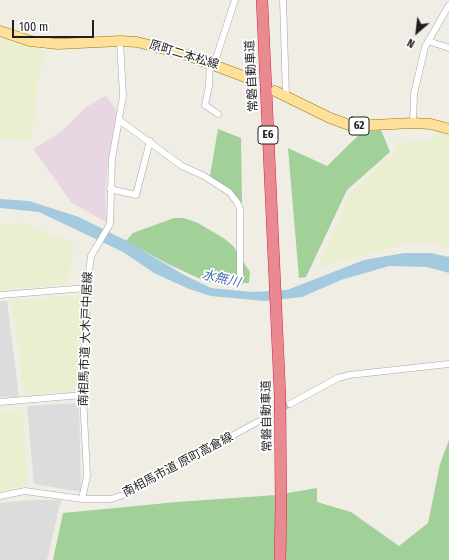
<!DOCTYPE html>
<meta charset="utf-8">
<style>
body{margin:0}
#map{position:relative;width:449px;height:560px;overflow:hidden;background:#f0ede5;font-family:"Fira Sans Condensed",sans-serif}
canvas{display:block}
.north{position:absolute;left:397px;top:12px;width:40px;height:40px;-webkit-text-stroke:3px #fff;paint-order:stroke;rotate:208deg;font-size:11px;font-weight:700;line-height:16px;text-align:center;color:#1f1f1f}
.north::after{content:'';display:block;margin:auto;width:14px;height:18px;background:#1f1f1f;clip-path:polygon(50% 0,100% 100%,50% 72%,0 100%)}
.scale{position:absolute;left:12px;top:20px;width:82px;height:18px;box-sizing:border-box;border:2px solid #1f1f1f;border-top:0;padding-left:5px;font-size:12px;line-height:14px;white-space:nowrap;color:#1f1f1f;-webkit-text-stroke:3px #fff;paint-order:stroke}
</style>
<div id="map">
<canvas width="449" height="560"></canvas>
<div class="north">N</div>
<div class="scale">100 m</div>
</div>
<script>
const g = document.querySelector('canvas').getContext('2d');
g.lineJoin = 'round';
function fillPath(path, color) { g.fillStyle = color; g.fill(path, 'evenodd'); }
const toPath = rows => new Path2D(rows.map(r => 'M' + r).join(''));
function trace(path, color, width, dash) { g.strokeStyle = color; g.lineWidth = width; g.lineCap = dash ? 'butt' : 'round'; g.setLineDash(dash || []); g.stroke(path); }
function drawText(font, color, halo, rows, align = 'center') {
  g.font = font + ' "Fira Sans Condensed","Noto Sans JP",sans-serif'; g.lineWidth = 3.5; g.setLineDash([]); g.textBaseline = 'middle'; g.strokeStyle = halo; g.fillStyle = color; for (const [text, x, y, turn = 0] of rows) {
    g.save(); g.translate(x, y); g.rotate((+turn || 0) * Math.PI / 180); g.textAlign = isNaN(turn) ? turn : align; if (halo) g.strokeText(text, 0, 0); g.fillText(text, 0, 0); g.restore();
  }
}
fillPath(toPath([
 [0,301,7,301,19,397,0,397],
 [79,403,81,492,34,484,27,406],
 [32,500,61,500,47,560,0,560,0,503]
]), '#dddcdc');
fillPath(toPath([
 [106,96,117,111,108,162,105,196,107,223,71,202,33,149,61,132,86,107]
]), '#e9d6e3');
fillPath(toPath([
 [0,38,45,51,39,75,31,141,0,138],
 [438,130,449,135,449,248,415,241,318,268,349,195,392,154,396,143,433,141],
 [23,223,75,244,67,284,0,290,0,225],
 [82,295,80,391,24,394,12,301],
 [23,409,27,483,0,492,0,411]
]), '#e9efcf');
fillPath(toPath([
 [218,129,241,138,242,203,210,176],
 [381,130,390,152,347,190,306,277,299,278,288,148,327,166,362,132],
 [174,218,184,218,198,223,225,239,233,246,250,272,249,283,207,282,168,264,126,241,133,233],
 [449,440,449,560,53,560,63,513,177,502,276,495,317,488,317,502,351,512,399,546,428,523,440,464]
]), '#a1d098');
fillPath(toPath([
 [0,199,29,201,79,217,127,241,184,275,211,288,252,292,287,290,364,260,404,253,431,253,449,257,449,273,427,267,389,266,341,280,302,297,265,301,211,296,189,289,154,273,123,252,39,212,0,208]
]), '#a4cadf');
trace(toPath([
 [259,421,290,404]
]), '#c6c4bd', 6, [6, 3]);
trace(toPath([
 [248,78,272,89]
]), '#c6c4bd', 10, [10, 5]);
const minor = toPath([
 [283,0,286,96],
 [428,41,449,48],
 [210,63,209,86,205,105,218,114],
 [214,64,235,0],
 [119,120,182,166,204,176,229,192,237,202,240,209,240,281],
 [413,123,414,94,425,47,449,5],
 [110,189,136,195,150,141],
 [0,295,87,288],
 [0,402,83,395],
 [290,404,338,378,349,375,449,364],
 [0,496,25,491,82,499,111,499,129,493,259,421],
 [82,499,87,476,83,395,87,288,91,256,110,224,112,159,123,96,120,41]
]);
const primary = toPath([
 [0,31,30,41,58,44,120,41,137,42,184,54,248,78],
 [275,91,330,118,352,126,413,123,431,124,449,129]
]);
const motorway = toPath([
 [262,0,280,395,281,508,280,560]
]);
trace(minor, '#a6a6a6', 7);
trace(primary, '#997a00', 11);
trace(motorway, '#e01f49', 12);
trace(minor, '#fff', 6);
trace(primary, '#fee09b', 10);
trace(motorway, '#e98a90', 11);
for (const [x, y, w] of [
 [359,126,20],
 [268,135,20]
]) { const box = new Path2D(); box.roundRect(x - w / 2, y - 9, w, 18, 3); g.fillStyle = '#fff'; g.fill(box); trace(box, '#1f1f1f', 1); }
drawText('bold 11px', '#1f1f1f', null, [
 ["62",359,126],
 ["E6",268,135]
]);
drawText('12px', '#1f1f1f', '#fff', [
 ["原町二本松線",184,55,17],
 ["常磐自動車道",252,76,-93],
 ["南相馬市道 大木戸中居線",86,339,-88],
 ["常磐自動車道",267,416,-91],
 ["南相馬市道 原町高倉線",178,465,-28]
]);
drawText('italic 13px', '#486fb1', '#fff', [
 ["水無川",221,279,13]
]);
</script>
